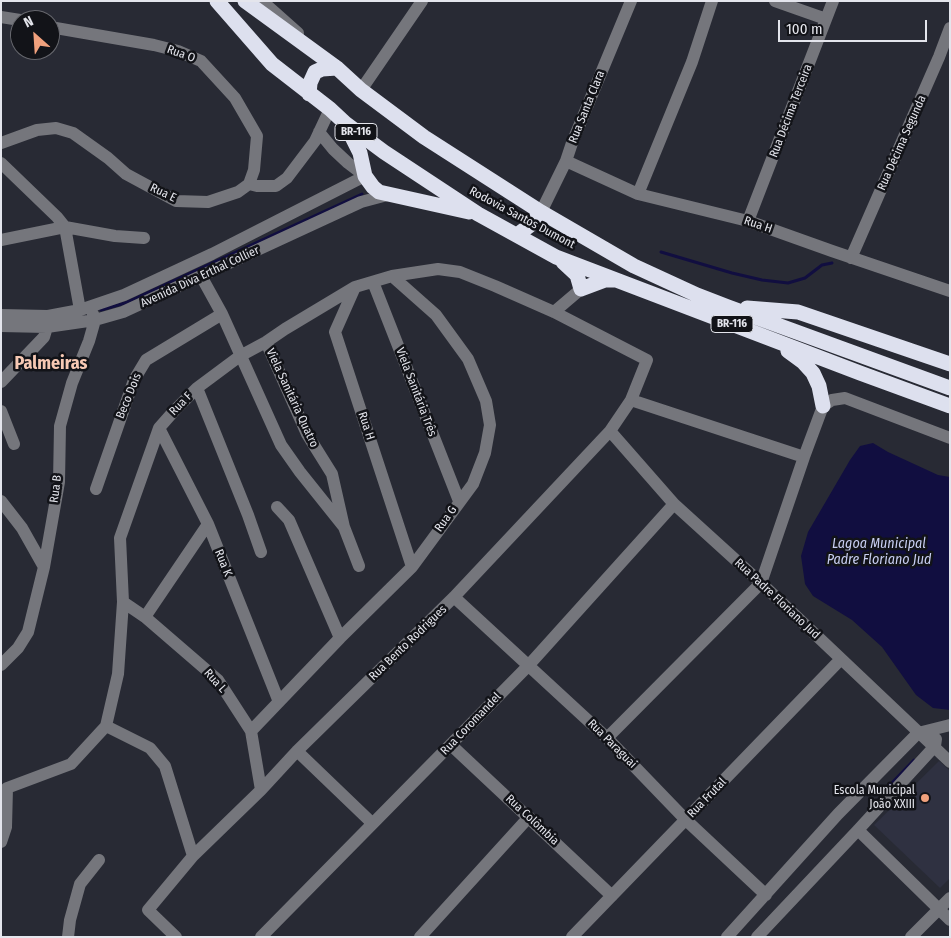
<!DOCTYPE html>
<meta charset="utf-8">
<style>
body{margin:0}
#map{position:relative;width:951px;height:938px;overflow:hidden;background:#282a34;font-family:"Fira Sans Condensed",sans-serif}
canvas{display:block}
.frame{position:absolute;inset:0;border:2px solid #e4e5ec;pointer-events:none}
.north{position:absolute;left:10px;top:10px;width:50px;height:50px;box-sizing:border-box;background:#121318;border:1px solid #66676d;border-radius:50%;rotate:334deg;font-size:14px;font-weight:700;line-height:20px;text-align:center;color:#e4e5ec}
.north::after{content:'';display:block;margin:auto;width:18px;height:22px;background:#f1a17d;clip-path:polygon(50% 0,100% 100%,50% 72%,0 100%)}
.scale{position:absolute;left:778px;top:20px;width:149px;height:22px;box-sizing:border-box;border:2px solid #e4e5ec;border-top:0;padding-left:6px;font-size:15px;line-height:18px;white-space:nowrap;color:#e4e5ec;-webkit-text-stroke:4px #121318;paint-order:stroke}
</style>
<div id="map">
<canvas width="951" height="938"></canvas>
<div class="frame"></div>
<div class="north">N</div>
<div class="scale">100 m</div>
</div>
<script>
const g = document.querySelector('canvas').getContext('2d');
g.lineJoin = 'round';
function fillPath(path, color) { g.fillStyle = color; g.fill(path, 'evenodd'); }
const toPath = rows => new Path2D(rows.map(r => 'M' + r).join(''));
function trace(path, color, width, dash) { g.strokeStyle = color; g.lineWidth = width; g.lineCap = dash ? 'butt' : 'round'; g.setLineDash(dash || []); g.stroke(path); }
function drawText(font, color, halo, rows, align = 'center') {
  g.font = font + ' "Fira Sans Condensed",sans-serif'; g.lineWidth = 5; g.setLineDash([]); g.textBaseline = 'middle'; g.strokeStyle = halo; g.fillStyle = color; for (const [text, x, y, turn = 0] of rows) {
    g.save(); g.translate(x, y); g.rotate((+turn || 0) * Math.PI / 180); g.textAlign = isNaN(turn) ? turn : align; if (halo) g.strokeText(text, 0, 0); g.fillText(text, 0, 0); g.restore();
  }
}
fillPath(toPath([
 [939,761,950,771,950,878,940,888,874,825]
]), '#2f3141');
fillPath(toPath([
 [873,443,888,452,938,475,950,477,950,710,933,708,916,695,882,647,852,620,813,596,805,584,801,556,808,532,850,460,860,446]
]), '#110e40');
trace(toPath([
 [661,252,732,273,762,280,788,283,805,278,822,265,832,263],
 [101,310,125,303,362,194],
 [887,788,914,760]
]), '#110e40', 3);
trace(toPath([
 [262,1,298,33],
 [775,1,826,19],
 [1,17,20,20],
 [50,27,154,45,178,51,201,61,235,98,257,136,254,170,249,184],
 [361,90,422,1],
 [1,143,37,130,56,128,73,133,108,158,126,174,176,201,208,202,238,192,249,184,257,186,276,186,287,178,315,141,330,109],
 [566,161,638,194,748,221,832,251,950,291],
 [1,163,57,217,65,227,80,310],
 [638,194,692,62,712,1],
 [541,212,566,161,572,143,631,1],
 [748,221,833,1],
 [1,240,65,227,115,236,144,238],
 [851,258,939,57,950,28],
 [201,276,222,314,281,445,300,472,344,527],
 [373,282,459,501],
 [355,287,335,332,412,567],
 [554,312,581,289],
 [1,315,48,316,80,310,124,295,212,254,365,176,348,163,333,149,319,132],
 [1,326,47,327,95,320,123,312,361,202,391,194],
 [266,342,307,434,332,474,344,527,359,566],
 [1,382,44,337,47,327],
 [197,388,248,515,261,552],
 [631,400,804,457],
 [1,411,14,444],
 [159,428,208,524,279,702],
 [610,431,674,504,761,583,950,762],
 [96,489,134,380,146,360,222,314],
 [1,501,22,528,44,567],
 [277,507,289,520,340,638],
 [454,597,607,738,686,820,766,895],
 [123,602,145,617,218,680,251,731,261,790],
 [145,617,208,524],
 [1,665,18,648,28,632,44,567,59,482,60,426,72,383,89,341,95,320,93,314],
 [106,726,150,748,165,766,193,856],
 [251,731,340,638,412,567,473,484,485,453,490,425,486,401,468,359,436,315,392,276],
 [607,738,761,583,804,457,823,406,832,400,845,398,950,438],
 [451,745,612,896],
 [297,751,372,823],
 [1,794,7,788,71,764,106,726,118,674,123,602,120,538,159,428,174,411,197,388,240,356,266,342,285,329,355,287,392,276,438,269,460,272,495,286,554,312,647,360,631,400,610,431,454,597,297,751,261,790,193,856,148,910,176,937],
 [858,830,950,920],
 [1,842,6,827,7,788],
 [68,937,70,920,80,884,99,860],
 [261,937,528,666,674,504],
 [420,937,529,817],
 [572,937,841,659],
 [727,937,838,814,918,733,950,725],
 [757,937,858,830,935,746,936,739],
 [911,937,950,898]
]), '#75767c', 12);
trace(toPath([
 [217,1,272,64,330,109,345,123,384,152,478,214,556,257,860,373,950,406],
 [245,1,337,68,361,90,424,137,541,212,634,266,697,295,728,307,950,388],
 [309,94,310,83,315,72,322,69,337,68],
 [348,129,360,153,365,176,373,187,379,192,469,212],
 [517,235,529,226,541,212],
 [563,262,577,275,581,289,605,280,614,280],
 [747,308,798,312,950,364],
 [788,351,803,362,813,373,819,386,823,406]
]), '#dde0ee', 15);
for (const [x, y, r, color] of [
 [925,798,5,"#f1a17d"]
]) { const dot = new Path2D(); dot.arc(x, y, r, 0, 2 * Math.PI); g.fillStyle = color; g.fill(dot); trace(dot, '#121318', 2); }
for (const [x, y, w] of [
 [356,132,42],
 [732,324,42]
]) { const box = new Path2D(); box.roundRect(x - w / 2, y - 8.5, w, 17, 4); g.fillStyle = '#121318'; g.fill(box); trace(box, '#e4e5ec', 1); }
drawText('bold 11px', '#e4e5ec', null, [
 ["BR-116",356,132],
 ["BR-116",732,324]
]);
drawText('12px', '#e4e5ec', '#121318', [
 ["Rua O",181,54,20],
 ["Rua Santa Clara",587,107,-68],
 ["Rua Décima Terceira",791,111,-69],
 ["Rua Décima Segunda",902,143,-66],
 ["Rua E",163,193,25],
 ["Rodovia Santos Dumont",522,218,28],
 ["Rua H",758,225,19],
 ["Avenida Diva Erthal Collier",200,277,-25],
 ["Viela Sanitária Três",416,392,69],
 ["Beco Dois",129,396,-68],
 ["Viela Sanitária Quatro",292,398,65],
 ["Rua F",181,404,-46],
 ["Rua H",366,426,72],
 ["Rua B",56,489,-83],
 ["Rua G",446,519,-55],
 ["Rua K",223,563,68],
 ["Rua Padre Floriano Jud",777,599,43],
 ["Rua Bento Rodrigues",408,643,-44],
 ["Rua L",215,681,48],
 ["Rua Coromandel",471,724,-46],
 ["Rua Paraguai",612,744,45],
 ["Rua Frutal",707,798,-46],
 ["Rua Colômbia",532,820,43]
]);
drawText('12px', '#e4e5ec', '#121318', [
 ["Escola Municipal",915,791],
 ["João XXIII",915,805]
], 'right');
drawText('italic 14px', '#c8cef1', '#121318', [
 ["Lagoa Municipal",879,544],
 ["Padre Floriano Jud",879,560]
]);
drawText('bold 18px', '#f7c9b4', '#121318', [
 ["Palmeiras",51,364]
]);
</script>
